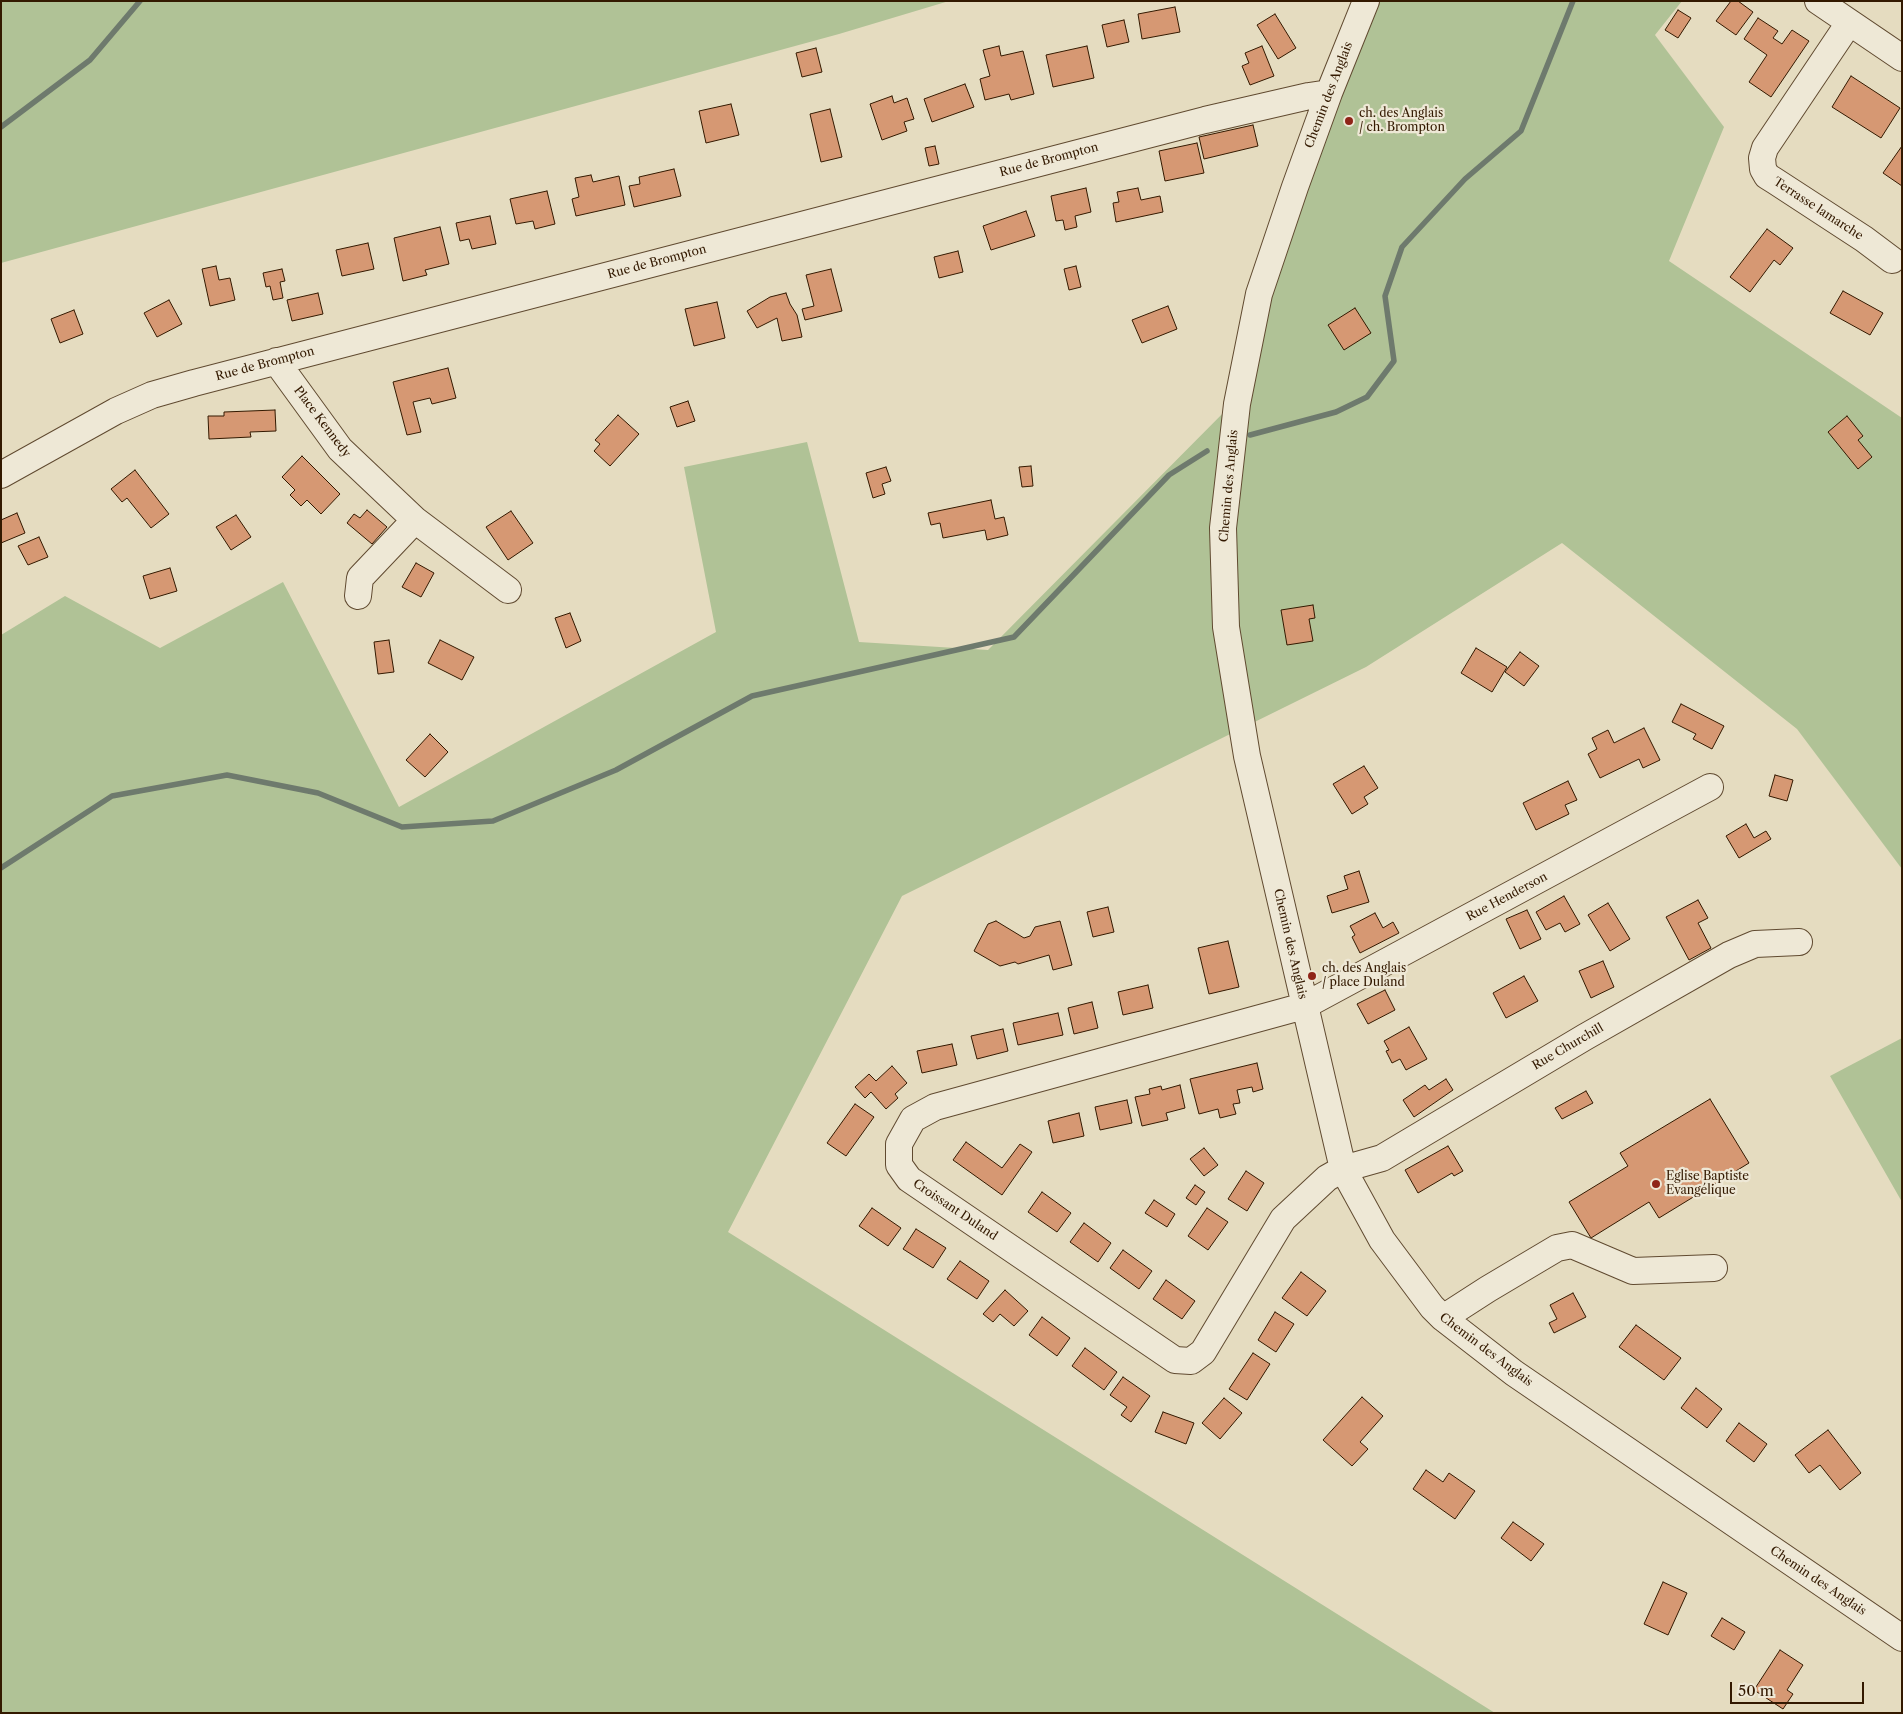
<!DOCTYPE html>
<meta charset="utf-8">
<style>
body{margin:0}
#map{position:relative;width:1903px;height:1714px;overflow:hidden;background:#e5dcc0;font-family:"Libre Caslon Text",serif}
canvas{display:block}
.frame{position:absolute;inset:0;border:2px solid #331900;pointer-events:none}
.scale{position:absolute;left:1730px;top:1682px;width:134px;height:22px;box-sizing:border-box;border:2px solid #331900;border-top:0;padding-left:6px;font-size:15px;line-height:18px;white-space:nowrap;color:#331900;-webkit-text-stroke:4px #eee8d6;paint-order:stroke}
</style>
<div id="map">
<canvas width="1903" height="1714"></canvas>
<div class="frame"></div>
<div class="scale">50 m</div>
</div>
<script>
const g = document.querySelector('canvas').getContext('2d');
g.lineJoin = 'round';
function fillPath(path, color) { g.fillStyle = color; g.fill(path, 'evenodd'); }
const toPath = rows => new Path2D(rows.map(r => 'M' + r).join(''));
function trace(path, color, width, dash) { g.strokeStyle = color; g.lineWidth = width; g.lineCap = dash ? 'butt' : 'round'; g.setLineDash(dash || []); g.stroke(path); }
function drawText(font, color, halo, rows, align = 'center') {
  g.font = font + ' "Libre Caslon Text",serif'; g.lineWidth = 4.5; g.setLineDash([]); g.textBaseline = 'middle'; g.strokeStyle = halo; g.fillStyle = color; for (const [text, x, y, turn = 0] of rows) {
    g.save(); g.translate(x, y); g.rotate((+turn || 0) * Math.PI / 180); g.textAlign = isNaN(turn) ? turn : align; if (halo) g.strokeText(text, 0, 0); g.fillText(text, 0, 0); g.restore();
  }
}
fillPath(toPath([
 [1,1,949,1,839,34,1,263],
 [1374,1,1682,1,1655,35,1724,127,1669,261,1902,418,1902,869,1797,729,1562,543,1366,667,902,896,728,1232,1495,1713,1,1713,1,635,65,596,160,648,283,582,399,807,716,632,684,467,807,442,859,642,988,650,1239,397,1328,111],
 [1902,1038,1902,1202,1830,1076]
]), '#b0c296');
trace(toPath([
 [1,127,90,60,140,1],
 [1250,435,1336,412,1367,397,1394,361,1385,296,1402,247,1465,179,1521,131,1573,1],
 [1,868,112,796,227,775,318,793,402,827,493,821,616,770,752,696,1014,637,1169,475,1207,451]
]), '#6e7a6d', 5.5);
const building = toPath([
 [1731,1,1738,1,1753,12,1736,35,1716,21,1731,1],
 [1175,7,1180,32,1142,39,1138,14,1175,7],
 [1678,10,1691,18,1678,38,1665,30,1678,10],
 [1275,14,1296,48,1278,59,1257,25,1275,14],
 [1758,18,1778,31,1773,38,1782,44,1792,30,1809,41,1771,97,1749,82,1767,55,1744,39,1758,18],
 [1124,20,1129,42,1107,47,1102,25,1124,20],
 [999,46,1001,56,1023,51,1034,94,1011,100,1009,94,985,100,980,79,990,76,983,50,999,46],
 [1087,46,1094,78,1053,87,1046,55,1087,46],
 [1262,46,1274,76,1250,85,1242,66,1249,63,1245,53,1262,46],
 [816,48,822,72,802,77,796,53,816,48],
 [1851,76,1900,108,1881,138,1832,107,1851,76],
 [965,84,974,107,932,122,924,99,965,84],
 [892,96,894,103,907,98,914,119,904,122,907,131,882,140,870,104,892,96],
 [731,104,739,135,706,143,699,111,731,104],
 [830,109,842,157,821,162,810,114,830,109],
 [1253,125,1258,146,1204,159,1199,137,1253,125],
 [1197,143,1204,173,1165,181,1159,151,1197,143],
 [935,146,939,164,929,166,925,148,935,146],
 [1902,146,1902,186,1883,173,1902,146],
 [674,169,681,196,634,207,629,186,640,184,639,177,674,169],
 [591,175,593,182,619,176,625,205,576,216,572,199,579,197,575,178,591,175],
 [1086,188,1091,212,1075,216,1077,227,1065,230,1063,220,1056,221,1051,196,1086,188],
 [1138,188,1141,200,1160,196,1163,212,1116,222,1113,203,1119,202,1117,192,1138,188],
 [547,191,555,224,535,229,533,221,516,224,510,199,547,191],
 [1026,211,1035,236,991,250,983,226,1026,211],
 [490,216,496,244,472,249,469,239,460,241,456,223,490,216],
 [440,227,449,264,425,270,427,275,403,281,394,238,440,227],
 [1767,229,1793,248,1780,265,1774,260,1750,292,1730,277,1767,229],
 [368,243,374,269,342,276,336,250,368,243],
 [958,251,963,272,939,278,934,257,958,251],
 [216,266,219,280,230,278,235,300,210,306,202,269,216,266],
 [1076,266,1081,287,1069,290,1064,269,1076,266],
 [282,269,285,281,280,282,283,298,273,300,270,286,266,287,263,273,282,269],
 [831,269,842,311,805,320,802,309,814,306,806,275,831,269],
 [1843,291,1883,313,1870,335,1830,313,1843,291],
 [318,293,323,314,292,321,287,300,318,293],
 [786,293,790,304,797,315,802,337,782,341,777,318,757,328,747,311,770,297,786,293],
 [169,300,182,324,157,337,144,313,169,300],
 [717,302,725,338,694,346,685,309,717,302],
 [1168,306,1177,329,1142,343,1132,320,1168,306],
 [1355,308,1371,333,1344,350,1328,325,1355,308],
 [74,310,83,334,60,343,51,319,74,310],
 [448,368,456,398,432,404,430,398,413,402,421,432,407,435,393,382,448,368],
 [688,401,695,421,677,427,670,407,688,401],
 [275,410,276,431,250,432,251,437,209,439,208,416,224,416,224,412,275,410],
 [618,415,639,434,610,466,594,451,600,444,595,440,618,415],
 [1847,416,1863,436,1858,440,1872,457,1858,469,1828,432,1847,416],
 [302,456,340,494,321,514,307,500,301,506,290,495,295,490,282,477,302,456],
 [1031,466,1033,486,1022,487,1019,467,1031,466],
 [886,467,891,481,882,484,885,494,873,498,866,473,886,467],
 [135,470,169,514,151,528,127,498,122,502,111,489,135,470],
 [991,500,995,519,1004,517,1008,535,987,540,985,530,943,538,940,523,931,525,928,513,991,500],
 [367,510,387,527,372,544,347,523,354,514,360,518,367,510],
 [511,511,533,543,508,560,486,527,511,511],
 [17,513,25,533,1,543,1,520,17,513],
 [236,515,251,537,231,550,216,527,236,515],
 [39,537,48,557,28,565,18,546,39,537],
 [416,563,434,573,421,597,402,587,416,563],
 [170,568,177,591,150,599,143,576,170,568],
 [1313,605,1315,618,1309,619,1313,641,1287,645,1281,610,1313,605],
 [570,613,581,641,566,648,555,618,570,613],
 [389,640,394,672,378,674,374,642,389,640],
 [440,640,474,657,462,680,428,663,440,640],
 [1476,648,1507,667,1492,692,1461,673,1476,648],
 [1520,652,1539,666,1524,686,1505,672,1520,652],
 [1681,704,1724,726,1712,749,1693,739,1696,734,1672,722,1681,704],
 [1644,728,1660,760,1643,768,1639,759,1600,778,1588,754,1597,749,1592,738,1608,730,1614,743,1644,728],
 [430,734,448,752,425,777,406,760,430,734],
 [1364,766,1378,788,1364,797,1368,804,1352,814,1333,784,1364,766],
 [1775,775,1793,780,1787,801,1769,796,1775,775],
 [1568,781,1577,800,1565,805,1569,814,1536,830,1523,803,1568,781],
 [1746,824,1754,838,1766,831,1771,839,1739,858,1726,836,1746,824],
 [1359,871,1369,902,1332,913,1327,896,1348,889,1344,876,1359,871],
 [1564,896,1580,924,1565,932,1560,923,1546,930,1536,912,1564,896],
 [1698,900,1708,918,1698,923,1711,948,1689,960,1666,917,1698,900],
 [1608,903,1630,939,1610,951,1588,915,1608,903],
 [1108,907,1114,932,1093,937,1087,912,1108,907],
 [1527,910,1541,939,1520,949,1506,919,1527,910],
 [1375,913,1383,928,1393,922,1399,933,1360,953,1352,937,1355,935,1350,926,1375,913],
 [996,921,1024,938,1030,936,1035,927,1060,921,1072,965,1053,970,1049,955,1018,964,1015,962,1000,966,974,951,988,924,996,921],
 [1228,941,1239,987,1209,994,1198,948,1228,941],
 [1603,961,1614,987,1591,998,1579,971,1603,961],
 [1524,976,1538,1001,1506,1018,1493,993,1524,976],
 [1148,985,1153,1008,1123,1015,1118,992,1148,985],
 [1385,990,1395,1010,1368,1024,1357,1004,1385,990],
 [1092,1002,1098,1028,1074,1034,1068,1008,1092,1002],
 [1058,1013,1063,1035,1018,1045,1013,1023,1058,1013],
 [1409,1027,1427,1059,1406,1070,1400,1059,1392,1063,1386,1051,1389,1050,1384,1041,1409,1027],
 [1003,1029,1008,1051,977,1059,971,1036,1003,1029],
 [952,1044,957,1065,922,1073,917,1051,952,1044],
 [1257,1063,1263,1089,1253,1092,1252,1087,1237,1090,1240,1103,1233,1104,1236,1114,1220,1118,1218,1109,1199,1114,1190,1079,1257,1063],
 [892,1066,907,1083,895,1094,898,1098,886,1109,871,1092,865,1098,855,1087,869,1074,876,1081,892,1066],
 [1446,1079,1453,1090,1414,1117,1403,1100,1425,1085,1429,1090,1446,1079],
 [1180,1085,1185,1108,1166,1113,1168,1120,1142,1126,1135,1097,1150,1094,1149,1089,1161,1086,1162,1090,1180,1085],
 [1586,1091,1593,1103,1562,1119,1555,1108,1586,1091],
 [1710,1099,1749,1163,1659,1218,1649,1202,1591,1238,1569,1202,1628,1166,1620,1153,1710,1099],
 [1127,1100,1132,1123,1100,1130,1095,1107,1127,1100],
 [855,1104,874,1117,846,1156,827,1143,855,1104],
 [1079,1113,1084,1136,1053,1143,1048,1121,1079,1113],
 [966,1142,1002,1168,1020,1144,1032,1152,1002,1195,953,1160,966,1142],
 [1448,1146,1463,1171,1454,1176,1452,1173,1418,1193,1405,1170,1448,1146],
 [1204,1148,1218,1165,1204,1176,1190,1159,1204,1148],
 [1246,1171,1264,1183,1247,1211,1228,1199,1246,1171],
 [1195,1185,1205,1192,1196,1205,1186,1198,1195,1185],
 [1042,1192,1071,1213,1057,1232,1028,1212,1042,1192],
 [1154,1200,1175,1214,1167,1227,1145,1213,1154,1200],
 [872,1208,901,1228,888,1246,859,1226,872,1208],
 [1207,1208,1228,1222,1208,1250,1188,1236,1207,1208],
 [1084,1223,1111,1243,1098,1262,1070,1242,1084,1223],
 [916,1229,946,1248,933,1268,903,1249,916,1229],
 [1123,1250,1152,1271,1139,1289,1110,1268,1123,1250],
 [960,1261,989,1281,977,1299,947,1279,960,1261],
 [1301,1272,1326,1291,1307,1316,1282,1298,1301,1272],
 [1166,1280,1195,1301,1182,1319,1153,1299,1166,1280],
 [1005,1290,1028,1311,1014,1326,1000,1314,993,1322,983,1314,1005,1290],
 [1573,1293,1586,1317,1554,1333,1549,1323,1557,1319,1550,1305,1573,1293],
 [1275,1312,1294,1324,1276,1352,1258,1340,1275,1312],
 [1042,1317,1070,1338,1057,1356,1029,1335,1042,1317],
 [1636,1325,1681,1358,1664,1380,1619,1347,1636,1325],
 [1085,1348,1117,1372,1104,1390,1072,1366,1085,1348],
 [1253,1353,1270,1364,1247,1400,1229,1389,1253,1353],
 [1123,1377,1150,1396,1131,1422,1121,1415,1127,1407,1110,1395,1123,1377],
 [1696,1388,1722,1409,1707,1428,1681,1408,1696,1388],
 [1362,1397,1383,1416,1360,1442,1368,1449,1352,1466,1323,1440,1362,1397],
 [1224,1398,1242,1413,1220,1439,1202,1423,1224,1398],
 [1163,1412,1194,1423,1186,1444,1155,1432,1163,1412],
 [1739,1423,1767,1444,1754,1462,1726,1441,1739,1423],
 [1828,1430,1861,1473,1840,1490,1820,1465,1809,1473,1795,1455,1828,1430],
 [1426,1470,1443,1482,1449,1473,1475,1491,1455,1519,1413,1489,1426,1470],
 [1513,1522,1544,1544,1531,1561,1501,1538,1513,1522],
 [1663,1582,1687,1593,1668,1635,1644,1624,1663,1582],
 [1722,1618,1745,1632,1734,1650,1711,1636,1722,1618],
 [1780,1650,1803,1665,1787,1690,1793,1694,1783,1709,1754,1690,1780,1650]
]);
fillPath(building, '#d69873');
trace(building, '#331900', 1);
const minor = toPath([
 [1366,1,1329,93,1295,187,1259,294,1237,404,1223,528,1226,627,1247,756,1343,1169,1382,1240,1432,1307,1443,1318,1514,1373,1902,1638],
 [1818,1,1902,58],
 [1849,23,1765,148,1762,158,1763,169,1767,176,1775,181,1864,239,1892,260],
 [276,361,340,449,415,520,508,590],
 [1,475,116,411,152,395,194,383,1205,120,1309,96,1329,93],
 [358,596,360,578,415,520],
 [1710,787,1304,1006,935,1107,913,1119,899,1144,899,1165,909,1179,1175,1360,1191,1361,1203,1352,1283,1219,1327,1178,1343,1169,1382,1158,1585,1037,1729,955,1755,944,1799,942],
 [1443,1318,1488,1289,1557,1248,1572,1245,1633,1271,1714,1268]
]);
trace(minor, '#604a30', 28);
trace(minor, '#eee8d6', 26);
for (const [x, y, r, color] of [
 [1349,121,5,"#8f2418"],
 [1312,976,5,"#8f2418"],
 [1656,1184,5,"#8f2418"]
]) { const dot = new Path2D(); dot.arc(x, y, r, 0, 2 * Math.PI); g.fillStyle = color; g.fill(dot); trace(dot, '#eee8d6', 2); }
drawText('12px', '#331900', '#eee8d6', [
 ["Chemin des Anglais",1329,95,-69],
 ["Rue de Brompton",1049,160,-15],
 ["Terrasse lamarche",1818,209,33],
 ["Rue de Brompton",657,262,-15],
 ["Rue de Brompton",265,364,-15],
 ["Place Kennedy",322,422,53],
 ["Chemin des Anglais",1229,486,-85],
 ["Rue Henderson",1507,897,-28],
 ["Chemin des Anglais",1290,944,77],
 ["Rue Churchill",1568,1047,-30],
 ["Croissant Duland",955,1210,34],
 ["Chemin des Anglais",1486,1350,37],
 ["Chemin des Anglais",1818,1581,34]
]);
drawText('12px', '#331900', '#eee8d6', [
 ["ch. des Anglais",1359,114],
 ["/ ch. Brompton",1359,128],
 ["ch. des Anglais",1322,969],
 ["/ place Duland",1322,983],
 ["Eglise Baptiste",1666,1177],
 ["Evangélique",1666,1191]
], 'left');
</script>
